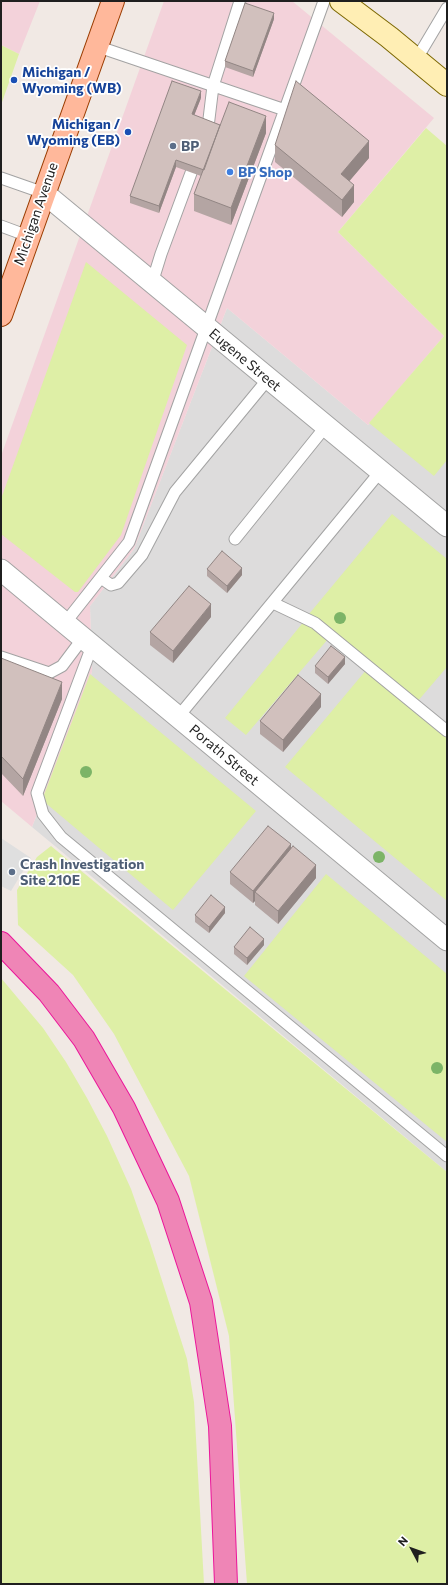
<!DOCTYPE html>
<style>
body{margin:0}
#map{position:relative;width:448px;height:1585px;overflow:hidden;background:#f1e9e4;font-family:Commissioner,sans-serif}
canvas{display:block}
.frame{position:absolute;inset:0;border:2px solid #1f1f1f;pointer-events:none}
.north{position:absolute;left:392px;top:1529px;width:40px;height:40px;-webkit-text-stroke:3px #fff;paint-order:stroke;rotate:311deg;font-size:11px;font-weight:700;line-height:16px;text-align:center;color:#1f1f1f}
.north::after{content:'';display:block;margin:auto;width:14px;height:18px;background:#1f1f1f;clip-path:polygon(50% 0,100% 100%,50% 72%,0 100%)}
</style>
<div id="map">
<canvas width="448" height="1585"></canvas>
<div class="frame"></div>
<div class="north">N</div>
</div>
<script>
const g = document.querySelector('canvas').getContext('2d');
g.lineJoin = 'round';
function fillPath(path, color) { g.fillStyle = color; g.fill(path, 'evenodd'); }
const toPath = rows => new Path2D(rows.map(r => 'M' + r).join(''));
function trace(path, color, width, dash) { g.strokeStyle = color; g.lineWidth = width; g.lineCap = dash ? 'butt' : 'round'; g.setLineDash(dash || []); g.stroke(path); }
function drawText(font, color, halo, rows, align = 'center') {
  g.font = font + ' Commissioner,sans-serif'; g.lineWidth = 3.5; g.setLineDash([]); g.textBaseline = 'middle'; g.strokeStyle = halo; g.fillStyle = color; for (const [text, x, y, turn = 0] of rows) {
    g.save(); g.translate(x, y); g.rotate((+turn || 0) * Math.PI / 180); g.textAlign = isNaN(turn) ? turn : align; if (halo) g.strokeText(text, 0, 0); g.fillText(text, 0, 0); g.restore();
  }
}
fillPath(toPath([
 [227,308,368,425,447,334,447,1172,32,827,92,672,90,606,134,549]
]), '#dddcdc');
fillPath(toPath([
 [1,1,40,1,19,54,1,45],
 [164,1,292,1,434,118,338,232,444,336,368,425,227,308,134,549,90,606,92,672,32,827,1,801,1,456]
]), '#f3d2da');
fillPath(toPath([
 [1,45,19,54,1,105],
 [426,128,447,146,447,460,434,476,369,423,444,336,338,232],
 [86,262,187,345,121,535,78,592,75,592,1,534,1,499],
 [392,514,447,559,447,667,411,709,440,733,447,725,447,901,285,767,372,663,334,632,246,735,225,718,301,625,309,614],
 [90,674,256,811,173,910,42,800],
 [51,846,447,1172,447,1584,247,1584,229,1336,189,1176,114,1034,73,975,18,925,17,890,37,857],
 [326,874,447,974,447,1142,244,976],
 [1,978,43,1028,66,1062,87,1098,107,1136,131,1189,150,1243,187,1359,194,1402,204,1584,1,1584]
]), '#deefa6');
fillPath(toPath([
 [1,838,31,858,11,891,1,886]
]), '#dfdfdf');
const lane = toPath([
 [96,46,285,110],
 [416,60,447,8],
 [208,127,213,86,240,1],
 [1,178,44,193],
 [1,226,28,236],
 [152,283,161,254,191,173],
 [235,539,326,426],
 [101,578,111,585,118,583,142,555,175,492,268,379],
 [273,603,315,623,447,731],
 [65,623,129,542,324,1],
 [92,646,37,793,43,814,61,837,447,1156],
 [1,657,49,673,62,666,83,638],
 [178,717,380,472]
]);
const street = toPath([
 [44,193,447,526],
 [1,570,447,940]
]);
const secondary = toPath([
 [341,1,389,37,447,85]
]);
const primary = toPath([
 [1,315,113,1]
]);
const highway = toPath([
 [1,943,49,993,84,1039,124,1108,168,1201,201,1302,220,1426,226,1584]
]);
trace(lane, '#a3a3a3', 13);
trace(street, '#a3a3a3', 23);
trace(secondary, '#7c6700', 24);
trace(primary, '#9a3c00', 24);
trace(highway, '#eb159a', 24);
trace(lane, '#fff', 11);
trace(street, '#fff', 21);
trace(secondary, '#ffeeb4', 22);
trace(primary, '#ffb89b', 22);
trace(highway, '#ef85b6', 22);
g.fillStyle = '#7cb467';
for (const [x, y] of [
 [340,618],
 [86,772],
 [379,857],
 [437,1068]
]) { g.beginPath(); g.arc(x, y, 6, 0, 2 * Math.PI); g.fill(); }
fillPath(toPath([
 [274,19,253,77,225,67,225,61],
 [201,98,194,115,220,125,266,133,231,225,194,211,194,194,201,176,176,167,159,213,130,203,130,196],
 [275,145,369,158,349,181,354,202,342,217,275,162],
 [207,569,242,575,227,593,207,576],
 [211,617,173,663,150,645,150,632],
 [1,658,62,699,23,796,1,773],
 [345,664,328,684,315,673,315,666],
 [321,707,283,752,260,734,260,721],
 [291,849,316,878,278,924,255,905,255,901,253,903,230,884,230,872],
 [225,913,209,933,195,922,195,915],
 [264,945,247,965,234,954,234,947]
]), '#b4a5a3');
fillPath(toPath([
 [274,13,274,19,253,77,253,71],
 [201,91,201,98,192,121,192,114],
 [266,116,266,133,231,225,231,208],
 [369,141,369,158,341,191,341,174],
 [176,160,176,167,159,213,159,206],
 [354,185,354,202,342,217,342,200],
 [242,568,242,575,227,593,227,586],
 [211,604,211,617,173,663,173,651],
 [345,657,345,664,328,684,328,677],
 [62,682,62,699,23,796,23,779],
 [321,694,321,707,283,752,283,740],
 [291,844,291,857,255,892,255,901,253,903,253,891],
 [316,865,316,878,278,924,278,911],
 [225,907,225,913,209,933,209,927],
 [264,939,264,945,247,965,247,958]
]), '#928684');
const building = toPath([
 [245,3,274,13,253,71,225,61,245,3],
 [172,81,201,91,192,114,220,125,204,170,176,160,159,206,130,196,172,81],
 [296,81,369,141,341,174,354,185,342,200,275,145,296,81],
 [229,102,266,116,231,208,194,194,229,102],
 [222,551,242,568,227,586,207,569,222,551],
 [189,586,211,604,173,651,150,632,189,586],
 [331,646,345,657,328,677,315,666,331,646],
 [1,658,62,682,23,779,1,756,1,658],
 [298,675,321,694,283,740,260,721,298,675],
 [268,826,291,844,253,891,230,872,268,826],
 [293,846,316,865,278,911,255,892,293,846],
 [211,895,225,907,209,927,195,915,211,895],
 [250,927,264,939,247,958,234,947,250,927]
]);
fillPath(building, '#d1c0bd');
trace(building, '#928684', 1);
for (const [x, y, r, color] of [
 [14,80,4,"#1a4fb4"],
 [128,132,4,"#1a4fb4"],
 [173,146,4,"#5c6f8a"],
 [230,172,4,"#3f7fe0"],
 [12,872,4,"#5c6f8a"]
]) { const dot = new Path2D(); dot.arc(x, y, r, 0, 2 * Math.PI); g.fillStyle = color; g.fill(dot); trace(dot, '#fff', 1.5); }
drawText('bold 14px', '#164399', '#fff', [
 ["Michigan /",22,72],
 ["Wyoming (WB)",22,88],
 ["Michigan /",120,124,"right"],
 ["Wyoming (EB)",120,140,"right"]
], 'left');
drawText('bold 14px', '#4e5e75', '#fff', [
 ["BP",181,146],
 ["Crash Investigation",20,864],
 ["Site 210E",20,880]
], 'left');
drawText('bold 14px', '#366cbe', '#fff', [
 ["BP Shop",238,172]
], 'left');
drawText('14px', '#1f1f1f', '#fff', [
 ["Michigan Avenue",36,214,-71],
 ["Eugene Street",245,360,40],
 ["Porath Street",224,755,40]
]);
</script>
